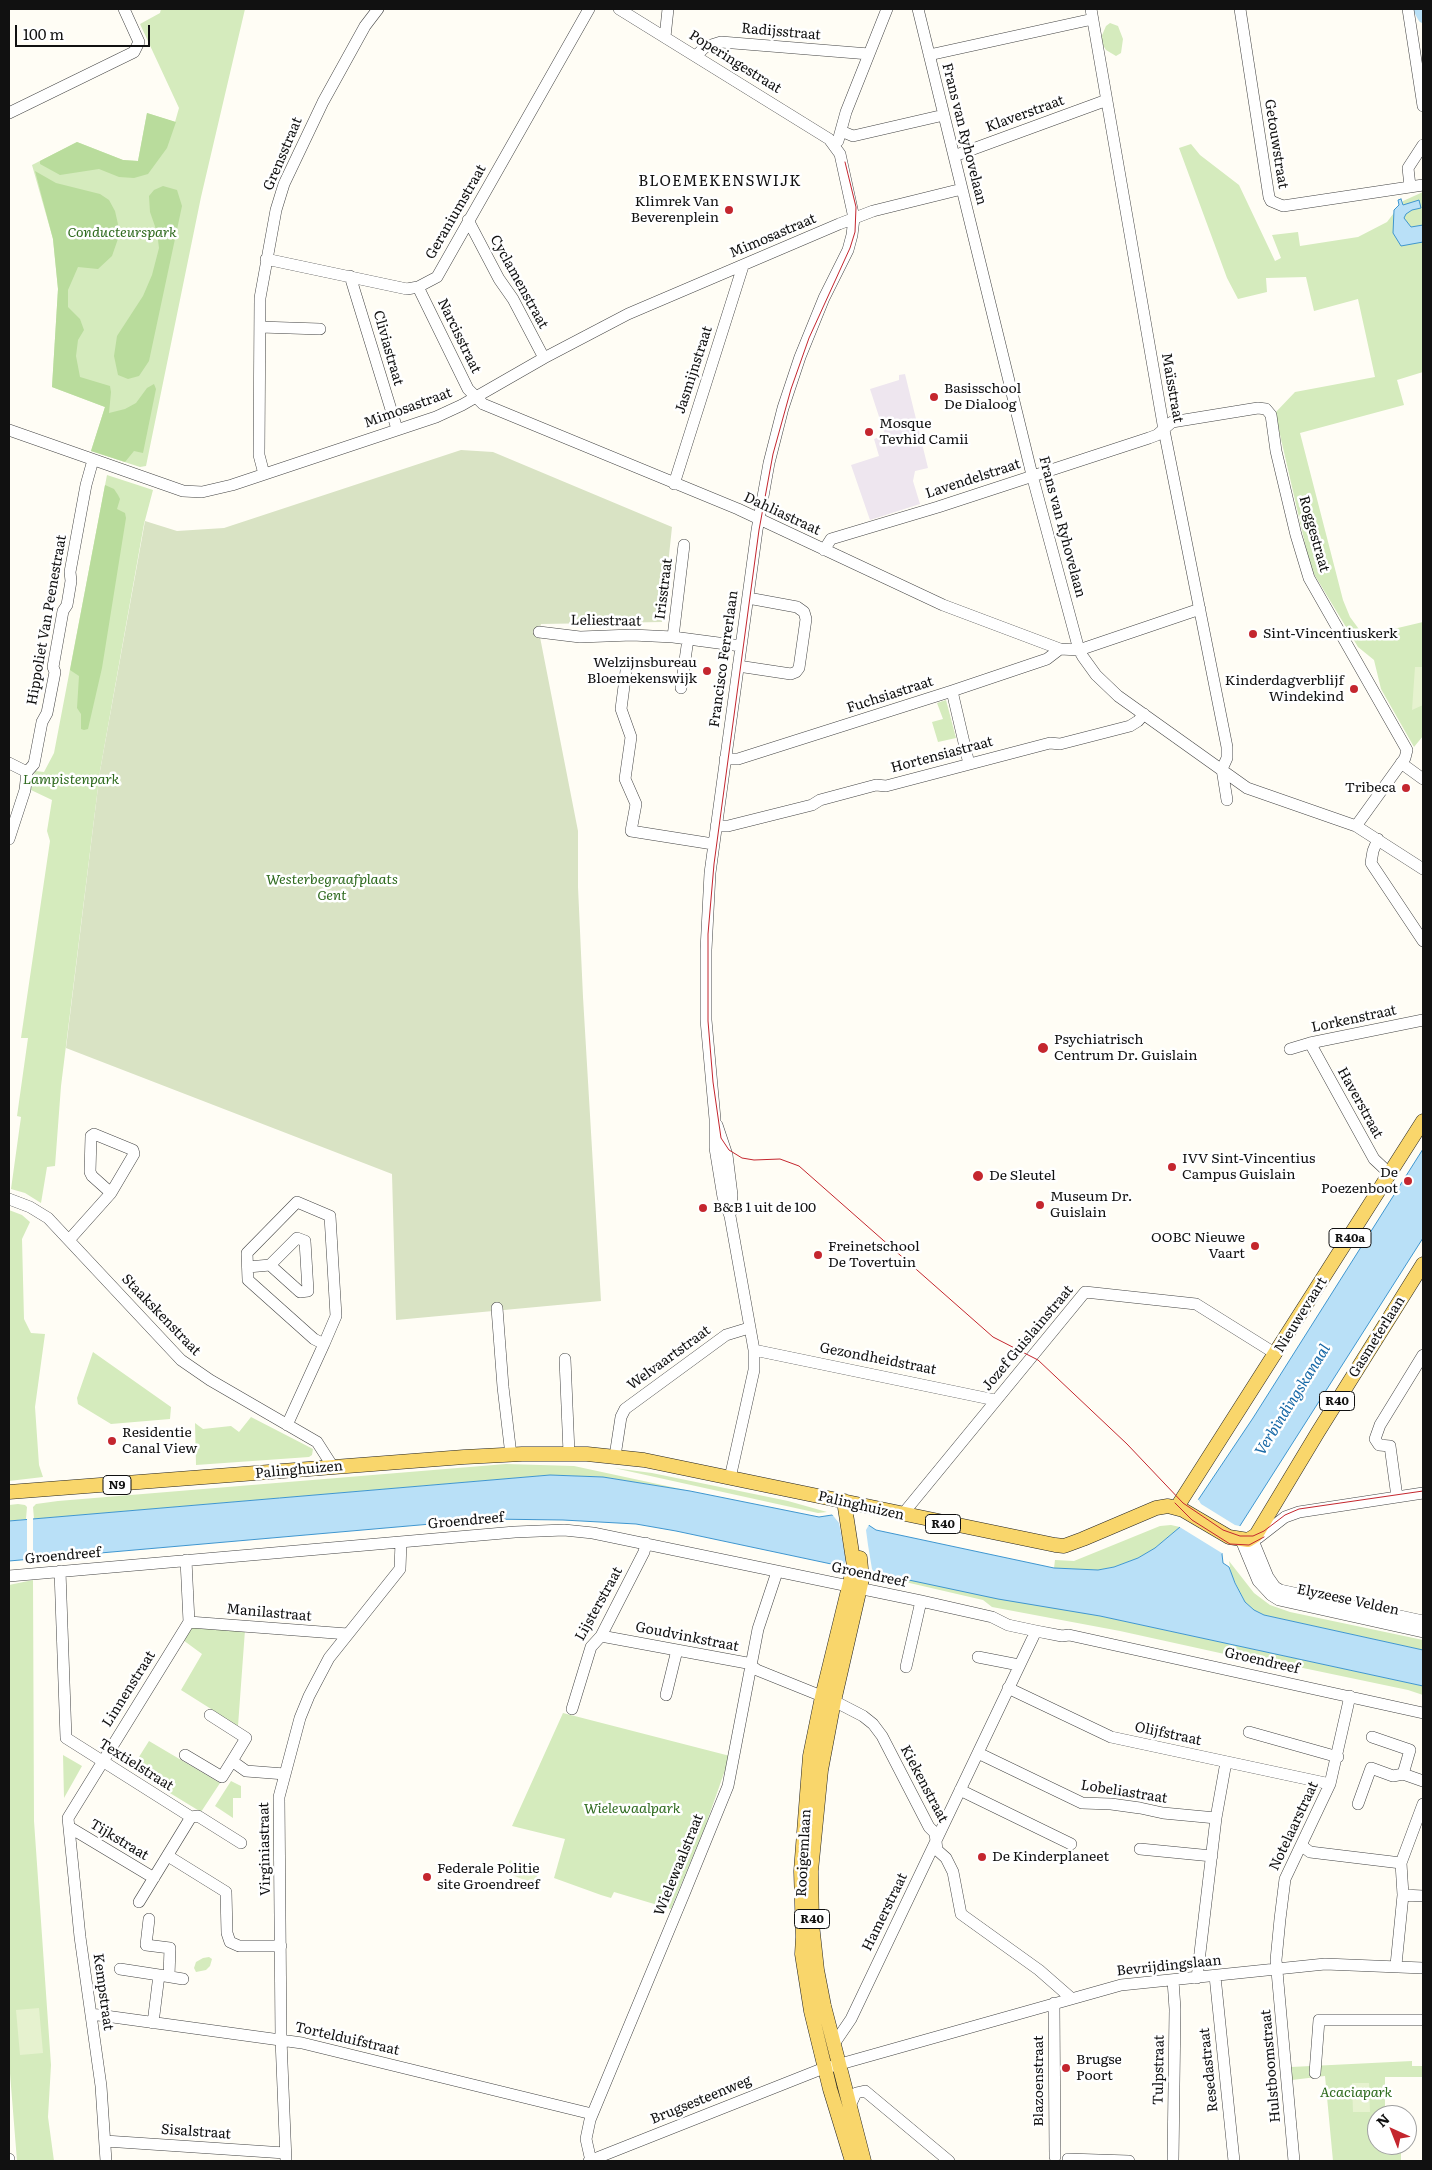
<!DOCTYPE html>
<meta charset="utf-8">
<style>
body{margin:0}
#map{position:relative;width:1432px;height:2170px;overflow:hidden;background:#fffdf5;font-family:Literata,serif}
canvas{display:block}
.frame{position:absolute;inset:0;border:10px solid #111;pointer-events:none}
.north{position:absolute;left:1367px;top:2105px;width:50px;height:50px;box-sizing:border-box;background:#fff;border:1px solid #a0a0a0;border-radius:50%;rotate:316deg;font-size:14px;font-weight:700;line-height:20px;text-align:center;color:#111}
.north::after{content:'';display:block;margin:auto;width:18px;height:22px;background:#c4262e;clip-path:polygon(50% 0,100% 100%,50% 72%,0 100%)}
.scale{position:absolute;left:15px;top:25px;width:135px;height:22px;box-sizing:border-box;border:2px solid #111;border-top:0;padding-left:6px;font-size:15px;line-height:18px;white-space:nowrap;color:#111;-webkit-text-stroke:4px #fff;paint-order:stroke}
</style>
<div id="map">
<canvas width="1432" height="2170"></canvas>
<div class="frame"></div>
<div class="north">N</div>
<div class="scale">100 m</div>
</div>
<script>
const g = document.querySelector('canvas').getContext('2d');
g.lineJoin = 'round';
function fillPath(path, color) { g.fillStyle = color; g.fill(path, 'evenodd'); }
const toPath = rows => new Path2D(rows.map(r => 'M' + r).join(''));
function trace(path, color, width, dash) { g.strokeStyle = color; g.lineWidth = width; g.lineCap = dash ? 'butt' : 'round'; g.setLineDash(dash || []); g.stroke(path); }
function drawText(font, color, halo, rows, align = 'center') {
  g.font = font + ' Literata,serif'; g.lineWidth = 5; g.setLineDash([]); g.textBaseline = 'middle'; g.strokeStyle = halo; g.fillStyle = color; for (const [text, x, y, turn = 0] of rows) {
    g.save(); g.translate(x, y); g.rotate((+turn || 0) * Math.PI / 180); g.textAlign = isNaN(turn) ? turn : align; if (halo) g.strokeText(text, 0, 0); g.fillText(text, 0, 0); g.restore();
  }
}
fillPath(toPath([
 [905,374,928,468,915,471,913,481,920,504,870,520,851,465,879,456,874,439,885,435,870,389,899,380,899,375]
]), '#eee6ef');
fillPath(toPath([
 [161,9,245,9,201,197,146,466,140,467,91,451,105,407,52,387,58,289,53,239,32,165,77,142,123,160,138,161,147,113,175,122,179,108,140,24,160,13],
 [1110,23,1118,26,1123,39,1121,53,1116,56,1106,50,1100,40,1106,26],
 [1191,144,1200,155,1239,185,1275,261,1281,258,1272,235,1298,232,1300,246,1358,237,1387,222,1403,201,1423,192,1423,372,1397,380,1404,405,1300,433,1343,600,1350,617,1364,636,1423,622,1423,736,1414,747,1381,689,1374,660,1358,647,1314,574,1309,561,1275,413,1295,392,1375,377,1358,299,1314,311,1306,277,1266,278,1267,292,1238,299,1227,278,1179,148],
 [107,475,153,490,144,524,100,771,61,1086,55,1166,47,1167,41,1203,25,1193,11,1189,21,1117,17,1116,28,1038,21,1038,22,1031,50,841,47,831,52,800,31,790,35,771,44,772,54,753],
 [946,700,956,738,938,742,932,722,943,719,937,703],
 [9,1210,22,1215,30,1222,22,1239,24,1319,31,1333,45,1334,35,1407,39,1465,43,1477,9,1481],
 [93,1352,171,1407,170,1419,111,1424,78,1404,77,1398],
 [251,1417,313,1449,312,1455,309,1457,196,1465,195,1423,203,1429,231,1426,239,1432],
 [506,1464,574,1466,690,1491,603,1477,550,1475,34,1519,33,1507,36,1504,58,1501],
 [614,1468,652,1473,788,1501,827,1512,818,1513],
 [18,1504,25,1505,27,1507,26,1519,9,1521,9,1505],
 [1171,1525,1180,1527,1155,1548,1138,1558,1114,1567,1098,1570,1054,1568,1055,1560,1074,1561,1160,1526],
 [1229,1561,1254,1593,1270,1605,1290,1612,1423,1640,1423,1650,1264,1615,1254,1610,1245,1602,1231,1574],
 [890,1576,1100,1616,1423,1686,1423,1695,1408,1690,1284,1664,1233,1653,1229,1655,1120,1631,992,1607,983,1600,888,1578,879,1578],
 [33,1580,34,1821,51,2065,48,2117,54,2161,17,2161,9,2061,9,1585],
 [191,1625,245,1630,238,1726,181,1690,202,1654,183,1640],
 [563,1713,730,1756,705,1827,671,1909,614,1892,611,1898,601,1895,554,1878,565,1839,512,1826],
 [149,1741,220,1783,201,1812,147,1779,151,1770,142,1765,138,1772,132,1768],
 [63,1755,82,1766,64,1798],
 [231,1781,241,1786,241,1798,233,1798,233,1818,215,1806],
 [209,1957,212,1959,210,1966,206,1970,196,1972,194,1968,196,1962,203,1958],
 [1412,2061,1412,2066,1423,2066,1423,2077,1385,2077,1385,2108,1402,2108,1401,2115,1377,2115,1377,2145,1401,2145,1401,2161,1333,2161,1325,2076,1292,2080,1291,2067]
]), '#d5ebbd');
fillPath(toPath([
 [147,113,176,122,167,148,148,174,134,178,119,177,99,169,60,175,40,164,40,161,77,142,123,160,138,161],
 [35,171,56,183,100,194,109,200,115,211,120,233,112,256,98,269,78,267,68,290,68,307,80,319,84,330,78,340,76,356,80,377,110,386,111,392,109,413,125,409,136,403,147,388,154,384,156,389,143,453,134,451,125,462,91,451,105,407,52,387,58,289,53,239],
 [163,186,177,190,182,206,149,361,139,376,128,379,118,375,114,356,117,336,143,296,152,275,159,248,157,232,150,212,149,196,154,190],
 [105,485,114,489,118,495,120,499,117,509,125,513,126,518,102,668,88,729,84,730,81,729,81,714,77,708,79,676,70,670]
]), '#b9dc9c');
fillPath(toPath([
 [461,450,493,452,672,527,662,622,541,624,539,632,578,831,578,887,583,997,601,1301,396,1320,392,1174,66,1048,100,771,145,521,177,531,224,528]
]), '#d9e3c4');
fillPath(toPath([
 [1415,667,1423,667,1423,705,1412,710],
 [510,1860,539,1872,534,1884,505,1872],
 [39,2008,43,2053,20,2055,16,2010],
 [1352,2083,1369,2083,1370,2112,1353,2112]
]), '#e6f2cf');
const water = toPath([
 [1401,199,1403,205,1419,200,1421,208,1412,210,1406,214,1404,218,1411,227,1423,225,1423,242,1401,246,1393,233,1394,210,1399,205,1398,200,1401,199],
 [1423,1149,1423,1238,1222,1554,1223,1563,1229,1567,1235,1583,1245,1602,1254,1610,1264,1615,1423,1650,1423,1686,1100,1616,998,1599,890,1576,875,1578,845,1571,836,1565,676,1531,636,1524,563,1520,488,1519,9,1561,9,1521,550,1475,603,1477,690,1491,819,1517,832,1515,867,1524,876,1530,1054,1568,1098,1570,1114,1567,1138,1558,1155,1548,1180,1527,1253,1418,1423,1149]
]);
fillPath(water, '#b9e0f7');
trace(water, '#3f96cf', 1);
fillPath(toPath([
 [1198,1499,1201,1504,1235,1525,1244,1527,1225,1555,1178,1526],
 [831,1513,870,1523,866,1530,868,1545,872,1569,880,1580,874,1581,841,1571,846,1560,839,1523],
 [27,1517,33,1517,33,1561,27,1562]
]), '#fffdf5');
trace(toPath([
 [1418,9,1423,18]
]), '#b9e0f7', 10);
const minor = toPath([
 [619,9,829,139,840,154,854,218,852,235,848,250,824,298,800,357,783,408,769,463,757,530,710,873,706,950,706,1020,715,1119,715,1148,723,1197,730,1216,754,1350,754,1370,730,1478],
 [918,9,1032,475,1079,650,1083,657,1096,675,1118,696,1247,788,1356,826,1423,869],
 [1091,9,1164,430,1227,747,1227,758,1222,769,1227,800],
 [1240,9,1269,197,1271,201,1283,206,1423,185],
 [1408,9,1423,106],
 [665,37,668,9],
 [929,55,1093,19],
 [696,56,705,47,721,42,869,54],
 [9,113,134,52,139,42,124,9],
 [841,131,853,136,944,115],
 [834,144,838,141,846,112,887,9],
 [954,156,1107,100],
 [1410,186,1408,168,1423,145],
 [468,220,499,279,513,299,544,358],
 [266,259,407,289,418,287,437,277,589,9],
 [350,276,397,429],
 [418,287,468,389,483,404,738,509,943,605,1060,649,1079,650,1200,609],
 [260,327,320,329],
 [9,430,183,491,202,492,232,485,436,417,462,405,544,358,628,314,839,224,873,211,962,189],
 [264,474,259,455,260,298,276,210,284,184,323,102,365,26,378,9],
 [674,484,743,266],
 [824,550,831,539,938,507,1149,438,1157,435,1172,422,1258,408,1266,409,1271,415,1276,451,1296,535,1309,578,1407,750,1405,758,1356,826],
 [539,632,580,637,632,635,673,637,741,646],
 [673,637,684,545],
 [738,666,791,674,796,672,799,668,806,619,804,612,797,607,748,598],
 [626,671,621,709,631,737,625,779,636,804,631,831,713,844],
 [681,688,688,639],
 [952,691,969,764],
 [725,759,738,759,952,691,1047,659,1060,649],
 [9,763,27,772],
 [1401,763,1423,779],
 [716,826,728,826,812,805,820,800,876,785,886,786,1050,743,1060,744,1130,726,1138,721,1144,714],
 [9,839,25,790,27,772,34,764,42,722,47,713,55,672,53,667,63,611,67,605,71,581,70,572,86,485,93,460],
 [1378,839,1373,851,1371,863,1423,941],
 [1310,1043,1374,1159,1390,1174],
 [1290,1049,1310,1043,1423,1020],
 [717,1125,727,1155,732,1195,731,1212],
 [9,1199,30,1207,48,1218,181,1360,210,1380,317,1442,333,1467],
 [69,1240,111,1193,92,1176,90,1172,91,1136,94,1134,133,1150,134,1154,111,1193],
 [248,1267,270,1265,300,1292,308,1291,305,1241,297,1238,270,1265],
 [497,1308,503,1387,511,1455],
 [754,1350,995,1400],
 [565,1359,569,1453],
 [287,1425,324,1344,336,1316,330,1216,297,1202,247,1253,248,1280,314,1339,324,1344],
 [615,1456,621,1417,625,1409,726,1335,749,1328],
 [1423,1493,1299,1512,1285,1517,1258,1538,1252,1538,1268,1577,1275,1587,1280,1590,1423,1621],
 [1397,1497,1390,1446,1379,1445,1375,1439,1380,1425,1423,1355],
 [902,1515,1085,1292,1196,1304,1276,1354],
 [1241,1540,1258,1581,1271,1595,1279,1600,1423,1632],
 [60,1571,66,1738,191,1817,198,1816,241,1843],
 [9,1576,515,1532,564,1530,593,1533,921,1601,992,1617,1008,1625,1036,1631,1062,1636,1069,1635,1423,1713],
 [189,1622,348,1634],
 [601,1636,747,1663,757,1670,834,1701,863,1716,873,1724,882,1736,929,1827,935,1833,937,1850,946,1858,953,1872,961,1914,1039,1970,1071,1998],
 [978,1657,1019,1665],
 [906,1667,921,1601],
 [1008,1688,1111,1737,1330,1784],
 [666,1695,677,1650],
 [572,1709,591,1647,601,1636,644,1552,646,1543],
 [1249,1732,1338,1757],
 [1372,1737,1410,1750,1403,1774],
 [978,1753,1082,1803,1111,1804,1140,1808,1163,1813,1216,1818],
 [185,1755,222,1777,232,1761,246,1738,210,1715],
 [232,1761,246,1771,285,1774],
 [960,1790,1071,1844],
 [1358,1804,1371,1768,1393,1776,1403,1774,1423,1781],
 [69,1827,154,1878],
 [1302,1846,1310,1852,1401,1863],
 [1140,1849,1212,1856],
 [168,1856,226,1892,227,1933,230,1942,239,1946,281,1946],
 [1403,1895,1423,1896],
 [139,1902,191,1817],
 [149,1919,146,1945,170,1948,169,1976],
 [1396,1965,1403,1895,1401,1863,1423,1804],
 [120,1969,159,1975],
 [1215,1976,1234,2161],
 [1197,1978,1216,1818,1226,1762],
 [1054,2003,1055,2157],
 [91,2014,302,2043,592,2114],
 [153,2023,159,1975,183,1979],
 [834,2044,851,2019,1036,1631],
 [1315,2073,1319,2020,1423,2020],
 [850,2106,856,2093,865,2091,949,2161],
 [105,2141,285,2153],
 [9,2159,9,2161],
 [1068,2159,1129,2161],
 [106,2161,101,2086,80,1937,68,1818,189,1622,186,1560],
 [286,2161,281,2039,279,1797,300,1718,309,1696,329,1658,400,1569,401,1542],
 [589,2161,819,2070,1121,1985,1325,1964,1423,1968],
 [591,2161,586,2139,590,2120,684,1894,728,1786,758,1629,777,1572],
 [1173,2161,1175,2009,1173,1980],
 [1294,2161,1276,1960,1280,1919,1285,1879,1330,1784,1350,1696]
]);
const major = toPath([
 [9,1492,464,1457,522,1454,587,1454,644,1460,1055,1545,1064,1546,1083,1539,1156,1508,1168,1506,1183,1510,1229,1537,1248,1540,1256,1535,1318,1432,1423,1264],
 [844,1501,854,1566,822,1697,810,1756,801,1871,803,1937,802,1954,811,2011,830,2089,852,2161],
 [1177,1507,1423,1121],
 [860,1558,862,1579,834,1701,821,1770,811,1871,812,1924,817,1970,824,2006,864,2161]
]);
trace(minor, '#444', 12);
trace(major, '#222', 15);
trace(minor, '#fff', 11);
trace(major, '#f9d66b', 14);
trace(toPath([
 [845,162,856,207,855,232,850,248,809,338,791,389,773,454,759,530,714,864,708,934,708,1021,713,1082,721,1138,729,1150,742,1158,754,1160,780,1159,799,1166,993,1337,1038,1360,1127,1444,1183,1503,1223,1530,1240,1536,1253,1536,1264,1531,1285,1515,1299,1509,1423,1491],
 [1175,1503,1192,1520,1230,1544,1249,1545,1264,1537]
]), '#c4262e', 1);
for (const [x, y, r, color] of [
 [729,210,5,"#c4262e"],
 [934,397,5,"#c4262e"],
 [869,432,5,"#c4262e"],
 [1253,634,5,"#c4262e"],
 [707,671,5,"#c4262e"],
 [1354,689,5,"#c4262e"],
 [1406,788,5,"#c4262e"],
 [1043,1048,6,"#c4262e"],
 [1172,1167,5,"#c4262e"],
 [978,1176,6,"#c4262e"],
 [1408,1181,5,"#c4262e"],
 [1040,1205,5,"#c4262e"],
 [703,1208,5,"#c4262e"],
 [1255,1246,5,"#c4262e"],
 [818,1255,5,"#c4262e"],
 [112,1441,5,"#c4262e"],
 [982,1857,5,"#c4262e"],
 [427,1877,5,"#c4262e"],
 [1066,2068,5,"#c4262e"]
]) { const dot = new Path2D(); dot.arc(x, y, r, 0, 2 * Math.PI); g.fillStyle = color; g.fill(dot); trace(dot, '#fff', 2); }
for (const [x, y, w] of [
 [1350,1238,42],
 [1337,1401,35],
 [117,1485,28],
 [943,1524,35],
 [812,1919,35]
]) { const box = new Path2D(); box.roundRect(x - w / 2, y - 9.5, w, 19, 4); g.fillStyle = '#fff'; g.fill(box); trace(box, '#111', 1); }
drawText('bold 12px', '#111', null, [
 ["R40a",1350,1238],
 ["R40",1337,1401],
 ["N9",117,1485],
 ["R40",943,1524],
 ["R40",812,1919]
]);
drawText('14px', '#111', '#fff', [
 ["Radijsstraat",781,32,5],
 ["Poperingestraat",735,62,32],
 ["Klaverstraat",1025,114,-20],
 ["Frans van Ryhovelaan",964,134,76],
 ["Getouwstraat",1276,144,81],
 ["Grensstraat",283,154,-67],
 ["Geraniumstraat",456,212,-60],
 ["Mimosastraat",773,236,-23],
 ["Cyclamenstraat",519,282,61],
 ["Narcisstraat",459,336,64],
 ["Cliviastraat",388,348,74],
 ["Jasmijnstraat",694,370,-72],
 ["Maïsstraat",1172,388,80],
 ["Mimosastraat",408,408,-20],
 ["Lavendelstraat",973,479,-18],
 ["Dahliastraat",782,514,25],
 ["Frans van Ryhovelaan",1062,527,75],
 ["Roggestraat",1314,534,74],
 ["Irisstraat",664,589,-83],
 ["Hippoliet Van Peenestraat",47,620,-80],
 ["Leliestraat",606,621,1],
 ["Francisco Ferrerlaan",724,659,-82],
 ["Fuchsiastraat",890,695,-18],
 ["Hortensiastraat",942,755,-15],
 ["Lorkenstraat",1354,1019,-12],
 ["Haverstraat",1360,1103,61],
 ["Staakskenstraat",161,1315,46],
 ["Nieuwevaart",1301,1315,-58],
 ["Gasmeterlaan",1377,1337,-58],
 ["Jozef Guislainstraat",1028,1338,-50],
 ["Welvaartstraat",669,1358,-36],
 ["Gezondheidstraat",878,1359,11],
 ["Palinghuizen",299,1470,-5],
 ["Palinghuizen",861,1506,13],
 ["Groendreef",466,1521,-5],
 ["Groendreef",63,1556,-5],
 ["Groendreef",869,1575,12],
 ["Elyzeese Velden",1348,1600,12],
 ["Lijsterstraat",599,1604,-61],
 ["Manilastraat",269,1613,5],
 ["Goudvinkstraat",687,1637,11],
 ["Groendreef",1262,1661,13],
 ["Linnenstraat",129,1689,-58],
 ["Olijfstraat",1168,1734,12],
 ["Textielstraat",136,1765,32],
 ["Kiekenstraat",924,1784,62],
 ["Lobeliastraat",1124,1792,9],
 ["Notelaarstraat",1294,1826,-65],
 ["Tijkstraat",119,1840,31],
 ["Virginiastraat",265,1849,-91],
 ["Rooigemlaan",804,1853,-87],
 ["Wielewaalstraat",679,1865,-68],
 ["Hamerstraat",885,1912,-64],
 ["Bevrijdingslaan",1169,1966,-6],
 ["Kempstraat",103,1992,82],
 ["Tortelduifstraat",347,2039,13],
 ["Hulstboomstraat",1271,2066,-95],
 ["Tulpstraat",1159,2070,-89],
 ["Resedastraat",1209,2070,-96],
 ["Blazoenstraat",1039,2081,-90],
 ["Brugsesteenweg",701,2100,-22],
 ["Sisalstraat",196,2132,4]
]);
drawText('14px', '#111', '#fff', [
 ["Klimrek Van",719,202,"right"],
 ["Beverenplein",719,218,"right"],
 ["Basisschool",944,389],
 ["De Dialoog",944,405],
 ["Mosque",879,424],
 ["Tevhid Camii",879,440],
 ["Sint-Vincentiuskerk",1263,634],
 ["Welzijnsbureau",697,663,"right"],
 ["Bloemekenswijk",697,679,"right"],
 ["Kinderdagverblijf",1344,681,"right"],
 ["Windekind",1344,697,"right"],
 ["Tribeca",1396,788,"right"],
 ["Psychiatrisch",1054,1040],
 ["Centrum Dr. Guislain",1054,1056],
 ["IVV Sint-Vincentius",1182,1159],
 ["Campus Guislain",1182,1175],
 ["De",1398,1173,"right"],
 ["Poezenboot",1398,1189,"right"],
 ["De Sleutel",989,1176],
 ["Museum Dr.",1050,1197],
 ["Guislain",1050,1213],
 ["B&B 1 uit de 100",713,1208],
 ["OOBC Nieuwe",1245,1238,"right"],
 ["Vaart",1245,1254,"right"],
 ["Freinetschool",828,1247],
 ["De Tovertuin",828,1263],
 ["Residentie",122,1433],
 ["Canal View",122,1449],
 ["De Kinderplaneet",992,1857],
 ["Federale Politie",437,1869],
 ["site Groendreef",437,1885],
 ["Brugse",1076,2060],
 ["Poort",1076,2076]
], 'left');
drawText('italic 14px', '#2f6b1f', '#fff', [
 ["Conducteurspark",122,233],
 ["Lampistenpark",71,780],
 ["Westerbegraafplaats",332,880],
 ["Gent",332,896],
 ["Wielewaalpark",632,1809],
 ["Acaciapark",1356,2093]
]);
g.letterSpacing = '1px';
drawText('15px', '#111', '#fff', [
 ["BLOEMEKENSWIJK",720,182]
]);
g.letterSpacing = '0px';
drawText('italic 15px', '#1768a6', '#fff', [
 ["Verbindingskanaal",1293,1400,-58]
]);
</script>
